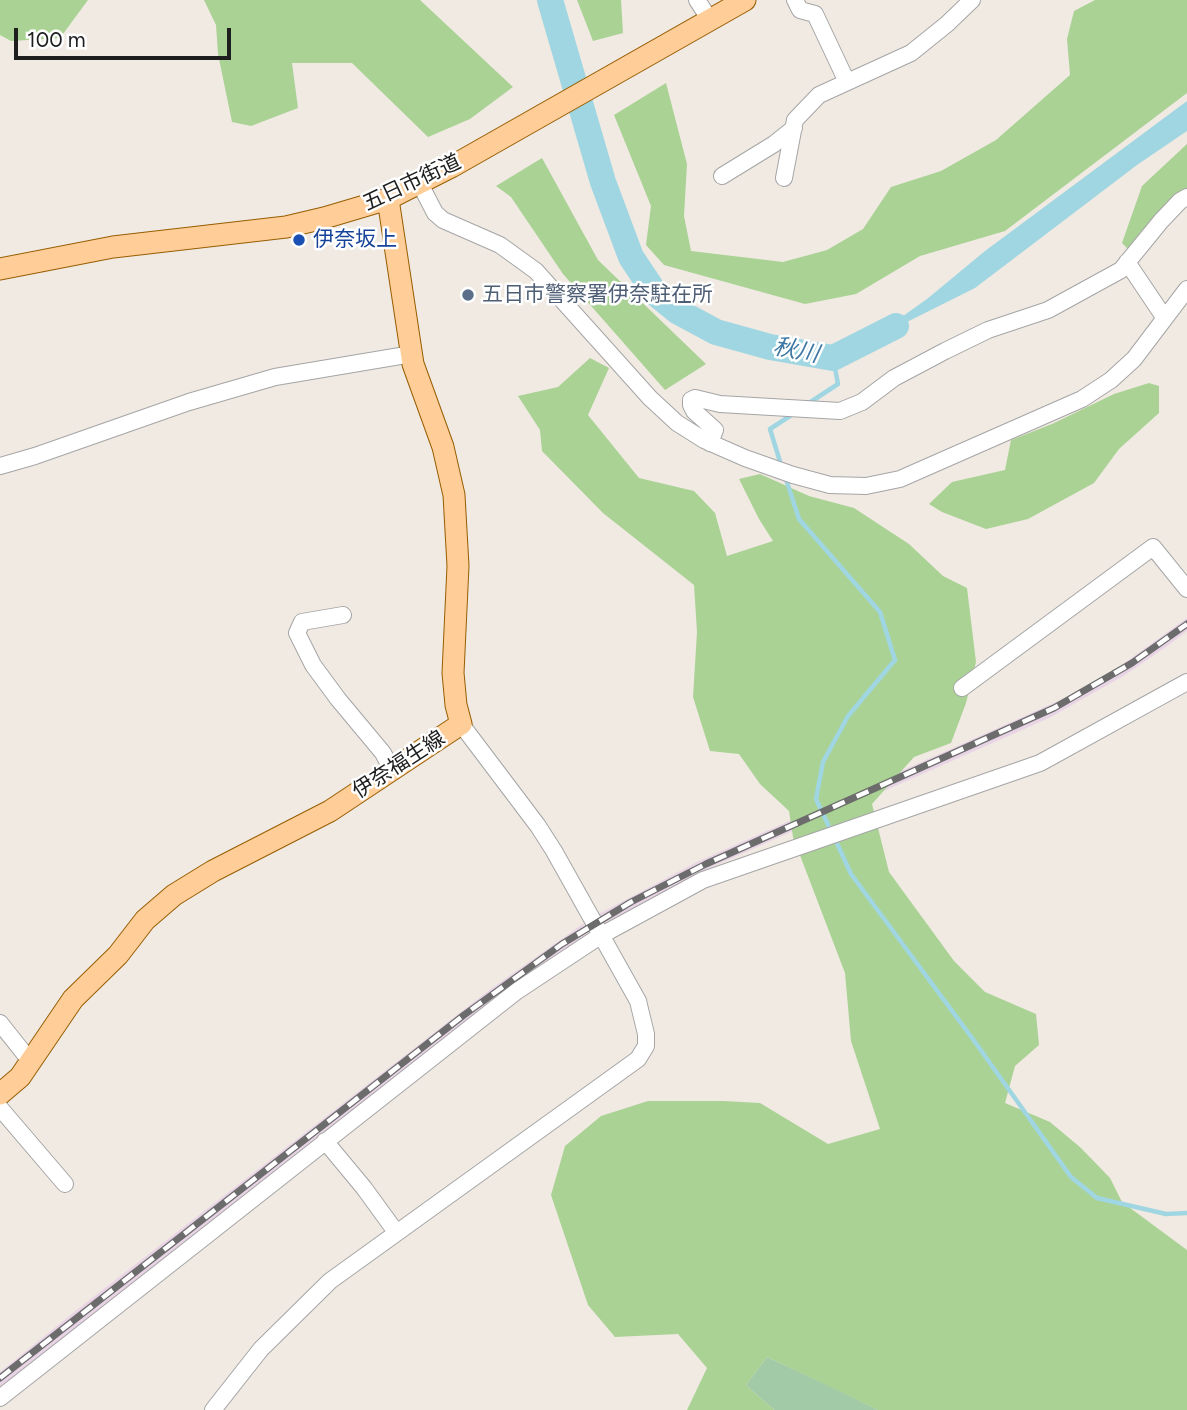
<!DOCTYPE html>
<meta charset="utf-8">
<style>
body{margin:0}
#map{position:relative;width:1187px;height:1410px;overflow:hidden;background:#f0eae3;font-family:Figtree,sans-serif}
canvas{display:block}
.scale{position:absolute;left:14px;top:28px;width:217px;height:32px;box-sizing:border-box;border:4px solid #1e1e1e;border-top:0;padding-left:9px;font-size:21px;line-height:24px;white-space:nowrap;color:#1e1e1e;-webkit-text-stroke:5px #fff;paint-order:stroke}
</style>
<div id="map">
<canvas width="1187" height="1410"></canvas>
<div class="scale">100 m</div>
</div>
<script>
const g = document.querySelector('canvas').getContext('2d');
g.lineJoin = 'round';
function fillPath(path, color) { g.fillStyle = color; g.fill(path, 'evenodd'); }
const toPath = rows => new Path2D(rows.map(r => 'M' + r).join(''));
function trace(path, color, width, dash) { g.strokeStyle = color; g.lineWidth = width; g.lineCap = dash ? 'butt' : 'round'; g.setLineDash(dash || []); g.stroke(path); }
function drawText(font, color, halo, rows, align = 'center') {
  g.font = font + ' Figtree,"Noto Sans JP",sans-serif'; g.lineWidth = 5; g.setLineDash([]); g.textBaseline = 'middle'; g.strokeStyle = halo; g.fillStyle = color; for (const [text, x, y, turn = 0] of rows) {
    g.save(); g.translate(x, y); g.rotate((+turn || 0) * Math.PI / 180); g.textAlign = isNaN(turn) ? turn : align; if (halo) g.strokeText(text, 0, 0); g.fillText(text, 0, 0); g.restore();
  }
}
fillPath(toPath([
 [1187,618,1187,631,1166,647,1125,675,1049,718,705,870,602,925,595,916,697,862,1074,694,1112,672],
 [587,921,593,931,513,985,0,1387,0,1372,83,1305,488,991]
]), '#e9d4e6');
fillPath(toPath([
 [0,0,88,0,60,38,11,41,0,35],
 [204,0,420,0,513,87,470,119,428,137,352,63,292,63,298,108,251,126,232,122,218,54,216,25],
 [577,0,621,0,623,33,593,41],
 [1095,0,1187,0,1187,93,1005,231,920,256,856,294,805,304,664,265,646,245,651,206,614,115,666,83,687,164,684,216,691,251,783,262,827,250,863,229,891,187,941,171,996,140,1070,75,1067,39,1074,11],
 [1187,144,1187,190,1130,251,1122,243,1142,186],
 [542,158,598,260,706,364,665,390,563,274,511,197,496,186],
 [590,358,609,368,588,415,639,478,694,491,715,513,727,556,773,541,759,519,739,479,760,474,809,496,854,508,909,544,943,576,967,588,976,662,966,703,951,743,914,757,872,804,889,872,954,961,985,992,1036,1014,1039,1045,1015,1066,1005,1103,1050,1122,1081,1148,1110,1178,1122,1202,1187,1250,1187,1410,878,1410,767,1357,746,1385,774,1410,687,1410,707,1368,678,1334,615,1337,588,1305,551,1195,565,1146,601,1116,648,1101,724,1101,760,1103,828,1144,880,1129,851,1041,845,973,793,837,789,811,760,784,739,754,710,751,693,697,697,632,694,585,603,513,542,451,540,430,518,396,558,387],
 [1149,383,1159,386,1159,413,1119,449,1094,483,1028,519,986,529,942,512,929,504,952,482,1005,470,1011,440,1052,424,1114,394]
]), '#aad294');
fillPath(toPath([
 [767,1357,835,1389,878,1410,774,1410,746,1385]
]), '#a2caa6');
fillPath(toPath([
 [1187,101,1187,131,1137,165,975,288,865,343,927,299,985,251]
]), '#a0d6e1');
trace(toPath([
 [809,403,838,384,833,358],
 [782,468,770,429,793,414],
 [785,476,799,519,880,612,895,660,848,716,823,762,816,799,831,831],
 [835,839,851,874,975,1042,1071,1177,1097,1198,1166,1214,1187,1213]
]), '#a0d6e1', 4.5);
trace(toPath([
 [550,0,603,182,631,257,655,293,677,311,716,332,770,347,833,358,896,326]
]), '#a0d6e1', 26);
const minor = toPath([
 [697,0,710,20],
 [795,0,800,10,815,14,847,82],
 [722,176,774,144,794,128],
 [784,178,795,120,819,95,911,53,947,24,972,0],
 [420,184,435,213,443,220,500,245,536,271,650,398,677,423,704,440,745,458,793,475,830,485,866,486,900,479,1082,399,1111,380,1134,359,1187,289],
 [1127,262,1164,317],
 [710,443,715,430,694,411,691,405,691,400,695,398,720,404,840,411,862,402,894,378,945,351,988,330,1048,310,1121,270,1161,221,1180,201,1187,197],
 [0,466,35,456,189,402,275,377,412,354],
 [343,615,302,622,297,633,313,665,338,699,383,753,391,768],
 [962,688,1153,547,1187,589],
 [0,1023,31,1062],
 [0,1108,65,1184],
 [325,1141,364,1188,396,1232],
 [0,1398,517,991,600,936,703,880,1040,763,1187,682],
 [213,1410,261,1349,330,1281,638,1059,646,1046,646,1034,638,1001,554,851,538,826,461,724]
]);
const major = toPath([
 [0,269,113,247,286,227,324,218,388,199,451,167,745,0],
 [0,1094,20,1077,73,999,118,955,145,920,174,895,213,871,330,811,461,724,456,705,453,673,458,566,454,495,443,447,413,364,388,199]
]);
trace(minor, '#a5a5a5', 18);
trace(major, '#975d00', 23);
trace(minor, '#fff', 16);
trace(major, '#ffcd98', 21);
const rail = toPath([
 [0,1378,464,1015,562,944,631,902,706,864,1054,708,1132,663,1187,624]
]);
trace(rail, '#6c6c6c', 7);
trace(rail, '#fff', 4.5, [13]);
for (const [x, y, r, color] of [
 [299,240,7,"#1a4fb4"],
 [468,295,7,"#5c6f8a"]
]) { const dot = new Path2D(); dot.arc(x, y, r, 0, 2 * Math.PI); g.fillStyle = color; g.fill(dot); trace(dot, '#fff', 2.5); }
drawText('21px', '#1e1e1e', '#fff', [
 ["五日市街道",412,183,-25],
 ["伊奈福生線",399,765,-33]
]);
drawText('21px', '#164399', '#fff', [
 ["伊奈坂上",313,240]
], 'left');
drawText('21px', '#4e5e75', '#fff', [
 ["五日市警察署伊奈駐在所",482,295]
], 'left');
drawText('italic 23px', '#3e77a4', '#fff', [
 ["秋川",796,351,11]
]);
</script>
